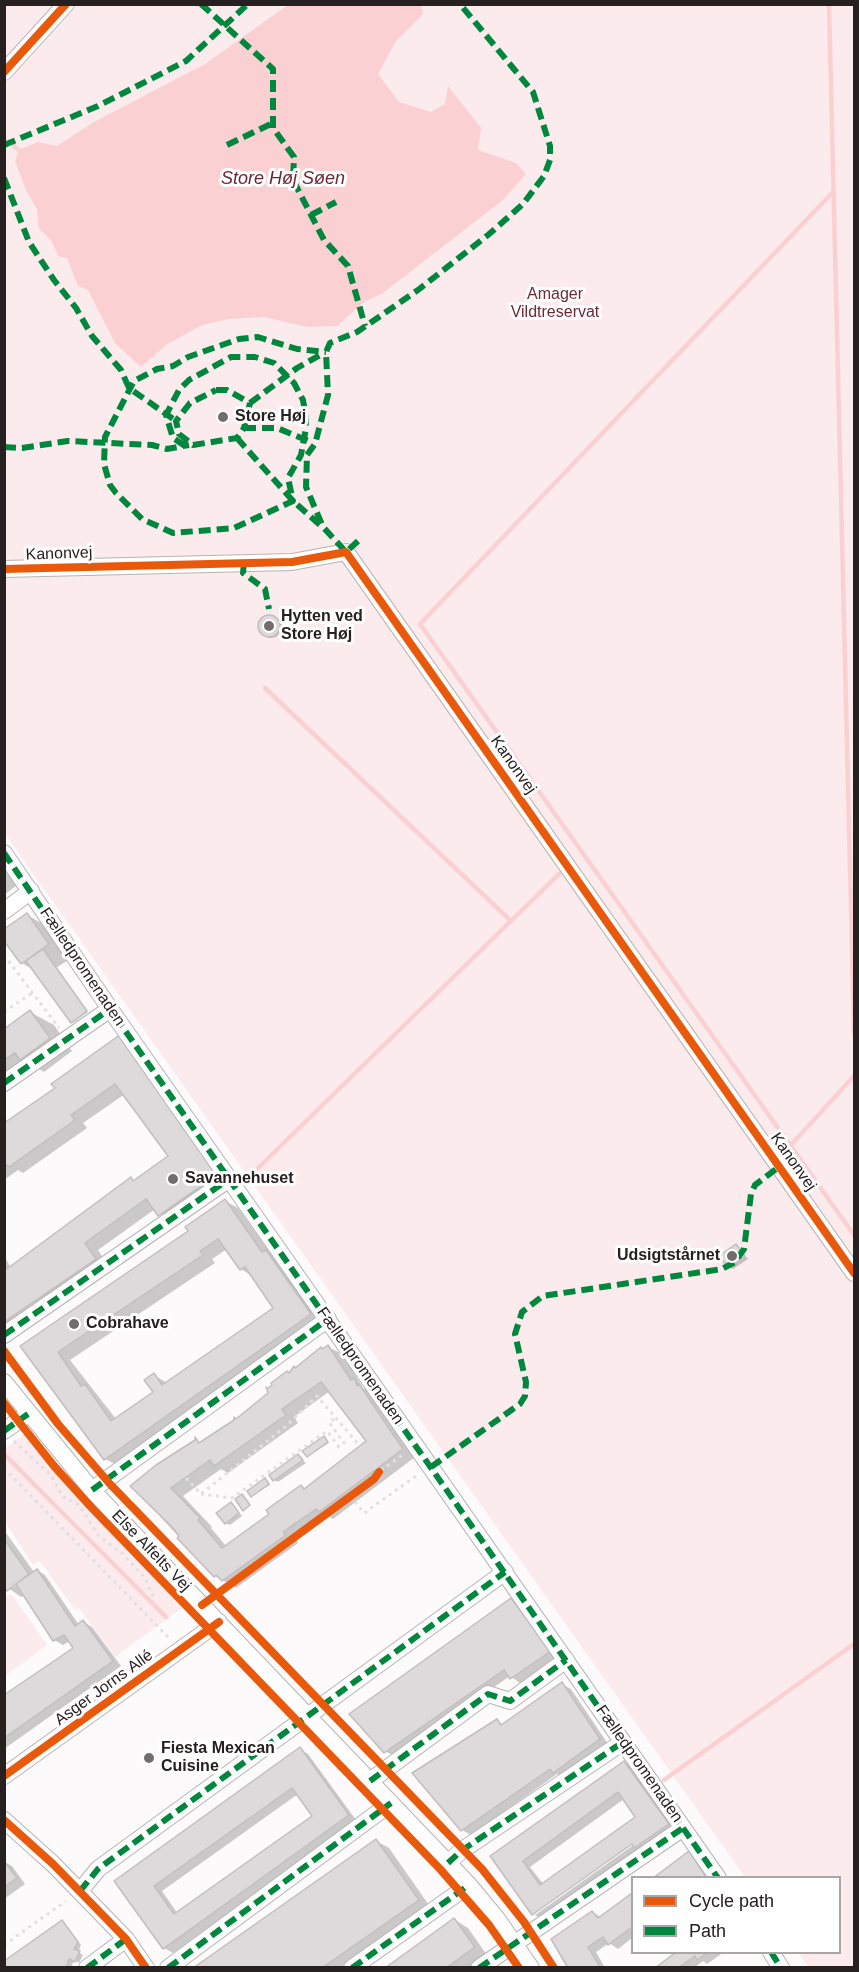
<!DOCTYPE html>
<meta charset="utf-8">
<style>
body{margin:0}
#map{position:relative;width:859px;height:1972px;overflow:hidden;background:#fdfafb;font-family:Arial,sans-serif}
canvas{display:block}
.frame{position:absolute;inset:0;border:6px solid #272021;pointer-events:none}
.legend{position:absolute;left:631px;top:1876px;width:210px;height:78px;box-sizing:border-box;background:#fff;border:2px solid #a9a6a6;margin:0;padding:8px 10px;list-style:none;font-size:18px;color:#272021}
.legend li{display:flex;align-items:center;gap:12px;height:30px}
.legend b{width:30px;border:2px solid #a9a6a6}
</style>
<div id="map">
<canvas width="859" height="1972"></canvas>
<div class="frame"></div>
<ul class="legend">
<li><b style="height:8px;background:#e8590c"></b>Cycle path</li>
<li><b style="height:8px;background:#00873e"></b>Path</li>
</ul>
</div>
<script>
const g = document.querySelector('canvas').getContext('2d');
g.lineJoin = 'round';
function fillPath(path, color) { g.fillStyle = color; g.fill(path, 'evenodd'); }
const toPath = rows => new Path2D(rows.map(r => 'M' + r).join(''));
function trace(path, color, width, dash) { g.strokeStyle = color; g.lineWidth = width; g.lineCap = dash ? 'butt' : 'round'; g.setLineDash(dash || []); g.stroke(path); }
function drawText(font, color, halo, rows, align = 'center') {
  g.font = font + ' Arial,sans-serif'; g.lineWidth = 6; g.setLineDash([]); g.textBaseline = 'middle'; g.strokeStyle = halo; g.fillStyle = color; for (const [text, x, y, turn = 0] of rows) {
    g.save(); g.translate(x, y); g.rotate((+turn || 0) * Math.PI / 180); g.textAlign = isNaN(turn) ? turn : align; if (halo) g.strokeText(text, 0, 0); g.fillText(text, 0, 0); g.restore();
  }
}
fillPath(toPath([
 [4,5,854,5,854,1967,809,1967,798,1953,840,1952,840,1878,745,1877,5,834],
 [25,1434,182,1608,115,1657,79,1608,75,1610,40,1561,33,1565,5,1522,5,1448],
 [12,1595,47,1645,5,1676,5,1596]
]), '#fbebec');
fillPath(toPath([
 [421,4,423,14,396,41,378,74,399,102,431,112,445,104,448,86,481,128,478,150,516,163,526,174,503,200,383,293,364,302,337,326,307,327,264,317,229,319,202,325,166,345,141,367,115,343,88,290,78,286,67,258,58,256,51,240,39,229,37,209,26,190,15,161,19,150,38,142,57,146,94,122,205,64,288,5]
]), '#fad0d3');
fillPath(toPath([
 '260 627a11 11 0 1 1 22 0a11 11 0 1 1-22 0Z',
 [4,869,16,886,4,895],
 [27,915,50,928,71,958,56,968,88,1012,73,1023,35,971,22,963],
 [30,1012,54,1025,72,1051,44,1072,36,1067,4,1090,4,1030],
 [121,1035,231,1182,172,1222,155,1209,98,1250,109,1266,4,1328,4,1256,11,1268,131,1179,135,1182,170,1157,125,1094,83,1123,87,1128,23,1173,18,1170,4,1180,4,1125,57,1089],
 [225,1201,238,1208,270,1253,279,1259,323,1322,119,1466,105,1459,22,1346,190,1232],
 [227,1249,241,1269,252,1276,275,1309,167,1383,154,1375,155,1392,116,1419,70,1360,215,1263,212,1259],
 [736,1246,748,1259,733,1269,729,1267],
 [328,1347,342,1354,363,1388,373,1394,415,1457,333,1519,328,1516,296,1539,298,1543,236,1588,215,1576,132,1486,189,1443,196,1441,201,1443,235,1422,296,1370],
 [330,1391,368,1442,306,1490,301,1487,271,1514,226,1546,211,1528,212,1527,183,1496,221,1469,228,1473,298,1423,294,1417],
 [326,1439,329,1443,308,1456],
 [298,1456,306,1463,278,1482,274,1480,271,1475],
 [266,1481,270,1485,252,1496,249,1491],
 [231,1503,242,1516,230,1525,226,1523],
 [4,1530,34,1572,37,1570,45,1575,79,1625,83,1622,92,1627,121,1666,4,1749,4,1697,75,1648,70,1641,63,1645,54,1640,24,1595,21,1597,4,1585],
 [17,1581,17,1585,12,1588,10,1586],
 [511,1600,520,1605,559,1656,520,1683,510,1676,394,1756,385,1751],
 [562,1684,571,1689,608,1744,562,1777,557,1774,471,1835,462,1830,453,1820,497,1721,504,1725],
 [300,1749,308,1754,356,1820,173,1953,164,1948,116,1882],
 [298,1794,314,1816,178,1914,162,1891],
 [625,1762,633,1768,677,1829,542,1919,535,1915,639,1841,637,1839,535,1911,535,1915,492,1856],
 [624,1799,637,1817,544,1885,530,1867],
 [376,1841,389,1848,431,1908,345,1968,195,1968],
 [4,1862,12,1866,25,1884,4,1899],
 [632,1894,632,1938,618,1949,609,1943,596,1952,605,1968,570,1968,592,1912,601,1917],
 [455,1920,468,1928,487,1955,470,1968,388,1968],
 [62,1922,81,1945,78,1952,83,1955,79,1963,74,1960,71,1968,66,1968],
 [678,1952,724,1952,707,1964,703,1961,694,1968,657,1968]
]), '#0003');
trace(toPath([
 [829,4,854,1033],
 [14,146,19,150],
 [834,191,420,624,854,1235],
 [265,688,511,921],
 [790,1146,854,1076],
 [255,1171,559,874],
 [5,1455,166,1617],
 [664,1780,854,1644]
]), '#fad0d3', 4.5);
const building = toPath([
 '258 626a11 11 0 1 1 22 0a11 11 0 1 1-22 0Z',
 [27,913,49,944,21,964,4,941,4,929,27,913],
 [43,949,87,1011,71,1023,26,961,43,949],
 [30,1010,50,1038,20,1060,15,1053,4,1060,4,1029,30,1010],
 [121,1034,218,1174,158,1216,146,1199,85,1243,96,1259,4,1322,4,1271,131,1177,133,1181,168,1156,115,1084,71,1115,75,1120,9,1167,4,1163,4,1123,55,1088,51,1084,121,1034],
 [225,1199,262,1252,266,1250,311,1314,104,1460,20,1346,188,1231,185,1227,225,1199],
 [218,1239,240,1270,245,1267,273,1308,162,1385,154,1373,144,1380,153,1392,111,1421,85,1384,81,1386,58,1352,203,1255,200,1251,218,1239],
 [736,1244,745,1256,728,1268,719,1256,736,1244],
 [328,1345,351,1380,355,1378,357,1386,359,1384,403,1449,319,1512,316,1509,283,1532,286,1535,222,1581,216,1575,214,1577,177,1538,179,1536,172,1527,130,1486,156,1465,195,1440,195,1437,199,1443,234,1420,234,1417,236,1419,268,1393,266,1387,267,1389,272,1385,271,1383,287,1371,289,1373,294,1366,295,1368,321,1347,322,1349,328,1345],
 [321,1382,366,1441,304,1489,301,1485,266,1510,269,1514,222,1548,198,1520,200,1518,171,1488,210,1460,214,1466,286,1415,282,1409,321,1382],
 [324,1436,328,1442,307,1457,302,1451,324,1436],
 [298,1454,303,1460,273,1481,269,1475,298,1454],
 [265,1478,269,1484,251,1497,247,1491,265,1478],
 [242,1494,250,1505,243,1511,235,1499,242,1494],
 [231,1502,239,1513,225,1524,216,1513,231,1502],
 [4,1539,29,1574,7,1591,4,1587,4,1539],
 [37,1569,75,1626,83,1620,113,1661,4,1738,4,1695,73,1648,64,1635,53,1641,16,1584,37,1569],
 [511,1598,551,1651,510,1679,504,1670,384,1753,349,1714,511,1598],
 [562,1682,600,1739,553,1773,550,1769,461,1831,412,1773,497,1719,501,1725,562,1682],
 [300,1747,349,1815,163,1949,114,1881,300,1747],
 [292,1788,312,1816,174,1914,154,1886,292,1788],
 [624,1761,669,1824,634,1848,632,1844,532,1915,490,1856,624,1761],
 [618,1792,635,1817,540,1885,523,1861,618,1792],
 [376,1839,419,1900,322,1968,193,1968,376,1839],
 [689,1851,707,1878,653,1878,689,1851],
 [4,1861,17,1878,4,1887,4,1861],
 [632,1893,632,1927,608,1945,603,1937,588,1947,601,1968,568,1968,551,1939,592,1911,598,1918,632,1893],
 [454,1918,475,1947,446,1968,385,1968,454,1918],
 [62,1920,78,1942,74,1949,80,1951,75,1962,69,1959,66,1968,4,1968,4,1961,62,1920],
 [676,1952,708,1952,697,1960,695,1956,678,1968,655,1968,676,1952]
]);
fillPath(building, '#ded9da');
trace(building, '#c2bebe', 1.5);
const minor = toPath([
 [4,72,66,4],
 [4,569,292,562,346,552,854,1273],
 [4,853,110,1009,718,1878],
 [4,911,31,891],
 [4,1083,110,1009],
 [4,1335,229,1179],
 [4,1382,92,1490,469,1885,498,1920,531,1968],
 [4,1431,28,1414],
 [92,1490,328,1319],
 [4,1776,219,1622],
 [370,1781,488,1694,510,1701,566,1660],
 [4,1820,53,1864,126,1939,146,1968],
 [448,1863,461,1851,623,1742],
 [80,1891,98,1869,505,1572],
 [771,1952,781,1968],
 [87,1968,126,1939],
 [168,1968,391,1803],
 [352,1968,469,1885],
 [479,1968,683,1828]
]);
trace(minor, '#b8b4b4', 18);
trace(toPath([
 [4,955,59,1028],
 [4,1012,32,993],
 [14,1441,51,1475,62,1496,79,1505,99,1536,123,1554,145,1578,154,1599],
 [4,1468,170,1639],
 [376,1468,379,1472,404,1454],
 [186,1478,201,1494,285,1427,317,1396,360,1446],
 [201,1494,232,1498,327,1431,339,1447,344,1443,329,1422,336,1418],
 [350,1496,364,1513,419,1474],
 [4,1945,66,1901]
]), '#e1e0e1', 3, [3, 4.5]);
trace(minor, '#fffefe', 16);
trace(toPath([
 [201,4,273,69,273,128,294,157,293,180,324,240,348,266,365,326],
 [4,145,98,106,186,61,248,4],
 [227,145,273,123],
 [4,178,29,242,54,280,76,308,92,336,121,370,129,388,176,421],
 [311,215,336,202],
 [216,390,227,390,250,403,244,428,237,438,193,445,179,434,176,421,190,403,216,390],
 [250,403,297,368,324,353],
 [244,428,277,428,311,442],
 [237,438,293,501,320,525],
 [185,446,173,438,166,415,179,390,189,380,231,357,255,357,274,363,294,383,303,400,305,412,306,428,301,455,288,478,293,501,234,528,173,533,142,519,116,493,110,485,104,464,105,437,134,381,157,369,173,366,188,357,239,339,258,337,297,349,326,352],
 [4,447,22,448,68,441,152,445,167,449,189,445],
 [358,541,346,552,323,527,306,487,307,455,315,444,328,395,326,352,330,343,357,332,418,290,488,235,523,204,544,176,550,160,550,146,533,92,460,4],
 [244,563,243,573,265,589,269,609],
 [4,853,110,1009,718,1878],
 [4,1083,110,1009],
 [4,1335,229,1179],
 [4,1431,28,1414],
 [431,1467,520,1404,525,1396,526,1382,515,1334,522,1312,543,1296,722,1269,735,1262,744,1249,751,1194,755,1185,780,1166],
 [92,1490,328,1319],
 [370,1781,488,1694,510,1701,566,1660],
 [448,1863,461,1851,623,1742],
 [80,1891,98,1869,505,1572],
 [771,1952,781,1968],
 [87,1968,126,1939],
 [168,1968,391,1803],
 [352,1968,469,1885],
 [479,1968,683,1828]
]), '#00873e', 6, [12, 6]);
trace(toPath([
 [4,72,66,4],
 [4,569,292,562,346,552,854,1273],
 [4,1351,58,1424,110,1484,482,1869,524,1922,554,1968],
 [4,1403,54,1466,91,1507,440,1869,489,1925,519,1968],
 [202,1605,374,1479,379,1472],
 [4,1776,219,1622],
 [4,1820,53,1864,126,1939,146,1968]
]), '#e8590c', 8);
for (const [x, y, r, color] of [
 [223,417,6,"#726c6d"],
 [269,626,6,"#726c6d"],
 [173,1179,6,"#726c6d"],
 [732,1256,6,"#726c6d"],
 [74,1324,6,"#726c6d"],
 [149,1758,6,"#726c6d"]
]) { const dot = new Path2D(); dot.arc(x, y, r, 0, 2 * Math.PI); g.fillStyle = color; g.fill(dot); trace(dot, '#fff', 2); }
drawText('16px', '#6e2934', '#fff', [
 ["Amager",555,295],
 ["Vildtreservat",555,313]
]);
drawText('bold 16px', '#272021', '#fff', [
 ["Store Høj",235,417],
 ["Hytten ved",281,617],
 ["Store Høj",281,635],
 ["Savannehuset",185,1179],
 ["Udsigtstårnet",720,1256,"right"],
 ["Cobrahave",86,1324],
 ["Fiesta Mexican",161,1749],
 ["Cuisine",161,1767]
], 'left');
drawText('16px', '#272021', '#fff', [
 ["Kanonvej",59,554,-2],
 ["Kanonvej",513,765,55],
 ["Fælledpromenaden",82,967,56],
 ["Kanonvej",793,1162,55],
 ["Fælledpromenaden",360,1366,55],
 ["Else Alfelts Vej",151,1551,46],
 ["Asger Jorns Allé",104,1688,-36],
 ["Fælledpromenaden",639,1764,55]
]);
drawText('italic 18px', '#6c2732', '#fff', [
 ["Store Høj Søen",283,179]
]);
</script>
